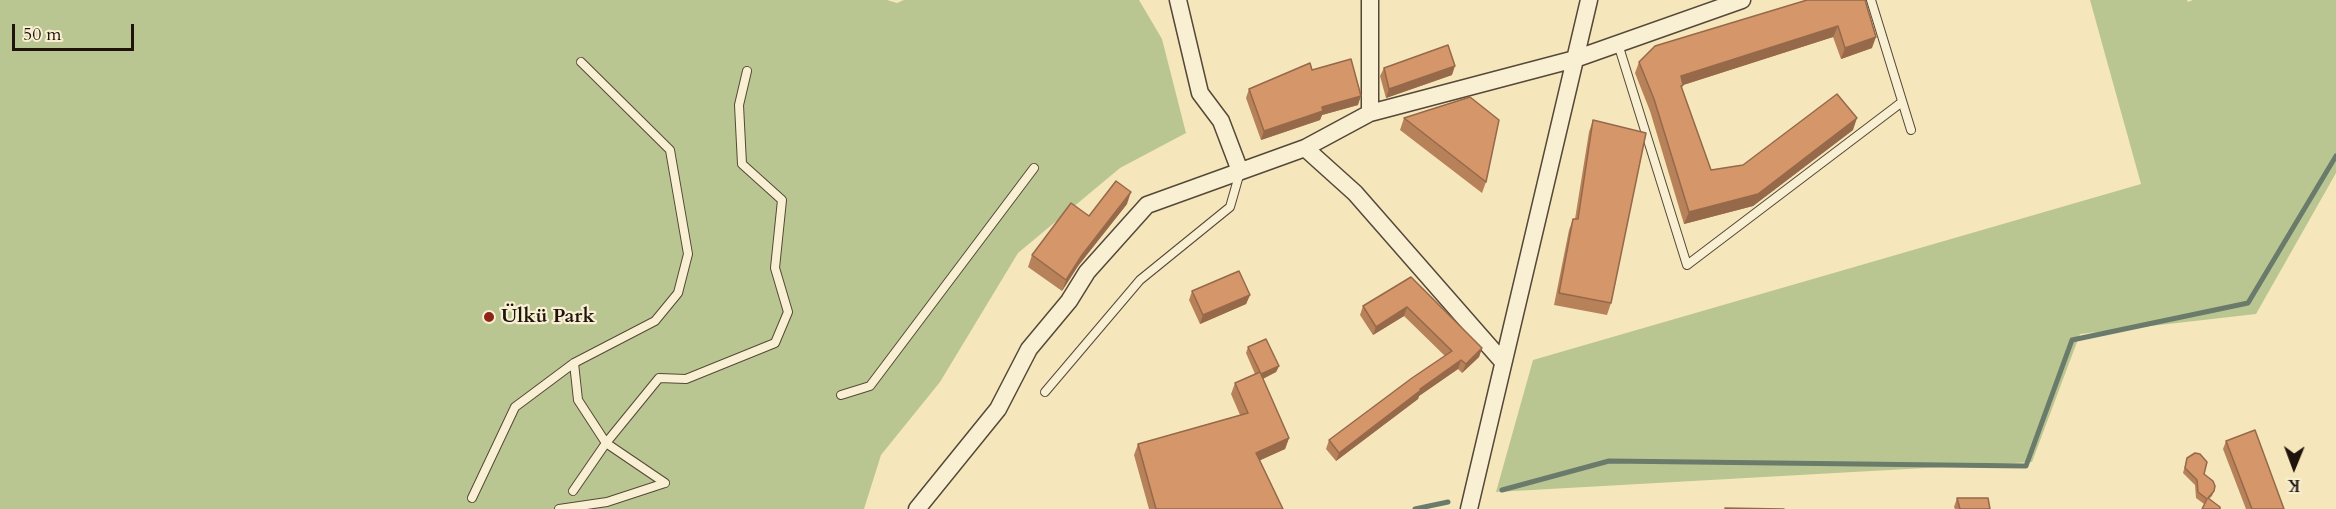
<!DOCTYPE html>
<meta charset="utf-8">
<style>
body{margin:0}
#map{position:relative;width:2336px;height:509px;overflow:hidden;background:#f6e6bb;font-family:Cardo,serif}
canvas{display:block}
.north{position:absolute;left:2264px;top:437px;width:60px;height:60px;-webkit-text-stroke:4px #f9efd3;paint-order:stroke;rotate:181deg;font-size:16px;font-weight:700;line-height:24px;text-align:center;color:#1e140c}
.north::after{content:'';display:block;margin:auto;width:21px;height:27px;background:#1e140c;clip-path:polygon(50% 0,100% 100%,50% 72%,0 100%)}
.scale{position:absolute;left:12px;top:24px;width:122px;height:27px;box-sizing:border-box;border:3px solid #1e140c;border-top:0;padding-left:8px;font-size:18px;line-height:21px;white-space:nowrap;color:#1e140c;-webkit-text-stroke:4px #f9efd3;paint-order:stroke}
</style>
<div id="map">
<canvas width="2336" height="509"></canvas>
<div class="north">K</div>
<div class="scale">50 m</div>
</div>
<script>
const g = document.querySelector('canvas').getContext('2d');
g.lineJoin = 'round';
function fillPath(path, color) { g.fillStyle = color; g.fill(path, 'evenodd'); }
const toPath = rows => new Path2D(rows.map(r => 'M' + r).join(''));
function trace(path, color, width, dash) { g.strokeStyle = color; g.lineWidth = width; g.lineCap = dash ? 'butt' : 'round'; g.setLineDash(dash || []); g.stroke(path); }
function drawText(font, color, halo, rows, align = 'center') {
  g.font = font + ' Cardo,serif'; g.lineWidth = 4.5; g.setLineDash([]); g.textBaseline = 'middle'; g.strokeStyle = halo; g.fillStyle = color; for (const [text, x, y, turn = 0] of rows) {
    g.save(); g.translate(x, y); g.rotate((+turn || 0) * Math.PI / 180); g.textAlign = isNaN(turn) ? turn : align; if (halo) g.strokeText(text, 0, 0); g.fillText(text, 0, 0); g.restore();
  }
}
fillPath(toPath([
 [0,0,887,0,897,3,904,0,1139,0,1162,39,1186,133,1120,168,1018,253,940,382,881,455,864,509,0,509],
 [2090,0,2187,0,2188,2,2193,0,2336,0,2336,173,2256,314,2080,334,2032,462,1496,492,1533,360,2141,184]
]), '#bac692');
trace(toPath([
 [1502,490,1609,461,2026,466,2072,340,2248,303,2336,156],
 [1415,509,1448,502]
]), '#6a7b6b', 5);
const lane = toPath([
 [1871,0,1911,130],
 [1618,44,1687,265,1902,102],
 [574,363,578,400,606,443,665,483],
 [1045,392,1140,280,1230,207,1240,172],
 [841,395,870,386,1034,168],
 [573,491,606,443,659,378,686,379,775,343,788,312,775,268,782,200,742,164,739,105,747,71],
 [472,498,515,407,574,363,655,321,678,293,688,254,670,150,581,62],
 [559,509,607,502,665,483]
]);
const street = toPath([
 [1178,0,1200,93,1221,121,1240,171],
 [1370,113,1370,0],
 [1305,148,1355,193,1503,362],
 [917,509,998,409,1029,349,1069,301,1087,272,1147,205,1305,148,1370,113,1575,59,1742,0],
 [1469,509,1589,0]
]);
trace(lane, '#544838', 10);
trace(street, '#544838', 19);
trace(lane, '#f9efd3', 8);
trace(street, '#f9efd3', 16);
fillPath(toPath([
 [1807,0,1872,48,1841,59,1833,37,1683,85,1682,88,1711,170,1743,165,1853,130,1753,206,1684,224,1650,111,1635,73,1639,62],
 [1384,68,1452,75,1386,98,1380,76],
 [1312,70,1358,105,1322,115,1320,120,1261,140,1246,98,1249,89],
 [1404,118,1486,182,1482,193,1400,130],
 [1593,120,1611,303,1607,315,1554,305,1569,230,1573,219,1575,219,1589,132],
 [1127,204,1078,266,1062,291,1028,267,1032,255,1089,216],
 [1411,277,1482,348,1479,357,1462,373,1458,369,1419,396,1418,399,1336,461,1326,449,1329,440,1445,356,1404,316,1373,335,1360,315,1363,306],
 [1192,291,1250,295,1246,304,1200,324,1189,300],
 [1248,347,1279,366,1276,372,1263,379,1289,438,1285,449,1260,460,1283,509,1149,509,1134,455,1138,444,1240,415,1231,394,1235,383,1255,374,1246,353],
 [2226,441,2284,509,2246,509,2223,449],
 [2187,458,2204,474,2214,491,2212,496,2204,504,2196,498,2195,485,2183,473],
 [1957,498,1990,509,1955,509,1954,507]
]), '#b7815a');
fillPath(toPath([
 [1838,26,1833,37,1677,87,1681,76],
 [1876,37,1872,48,1841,59,1845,48],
 [1455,66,1452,75,1386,98,1389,89],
 [1361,96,1358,105,1322,115,1320,120,1261,140,1264,131,1322,107],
 [1857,118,1853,130,1753,206,1684,224,1689,212],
 [1131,192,1127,204,1078,266,1062,291,1066,280,1082,255],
 [1250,295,1246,304,1200,324,1203,315],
 [1407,307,1404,316,1373,335,1376,327],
 [1482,348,1479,357,1462,373,1466,364],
 [1461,360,1458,369,1419,396,1418,399,1336,461,1339,453,1420,389],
 [1279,366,1276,372,1258,381,1260,375],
 [1289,438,1285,449,1252,464,1256,453]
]), '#95694a');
const building = toPath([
 [1807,0,1865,0,1876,37,1845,48,1838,26,1681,76,1683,85,1681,86,1711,170,1743,165,1837,94,1857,118,1758,194,1689,212,1654,99,1639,62,1655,46,1807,0],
 [1448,45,1455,66,1389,89,1384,68,1448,45],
 [1351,59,1361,96,1322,107,1323,111,1264,131,1249,89,1310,63,1312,70,1351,59],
 [1470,97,1499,120,1486,182,1404,118,1470,97],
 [1593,120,1646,133,1611,303,1559,293,1573,219,1578,219,1593,120],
 [1116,181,1131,192,1082,255,1066,280,1032,255,1071,203,1089,216,1116,181],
 [1239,271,1250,295,1203,315,1192,291,1239,271],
 [1411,277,1482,348,1466,364,1461,360,1420,389,1421,390,1339,453,1329,440,1412,378,1452,351,1407,307,1376,327,1363,306,1411,277],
 [1266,339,1279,366,1261,374,1248,347,1266,339],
 [1260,372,1289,438,1256,453,1283,509,1156,509,1138,444,1248,413,1235,383,1260,372],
 [2255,430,2284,509,2252,509,2226,441,2255,430],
 [2195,453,2200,454,2207,462,2204,474,2213,481,2215,486,2214,491,2208,498,2220,507,2220,509,2202,509,2207,499,2198,492,2197,480,2185,468,2187,458,2195,453],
 [1957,498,1988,498,1990,509,1960,509,1957,498],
 [1725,508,1784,509,1725,509,1725,508]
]);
fillPath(building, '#d59669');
trace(building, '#95694a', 1.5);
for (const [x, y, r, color] of [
 [489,317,6,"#8f2418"]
]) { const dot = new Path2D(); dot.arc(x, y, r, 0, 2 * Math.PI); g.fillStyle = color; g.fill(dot); trace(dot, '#f9efd3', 2); }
drawText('bold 20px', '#1e140c', '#f9efd3', [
 ["Ülkü Park",501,317]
], 'left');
</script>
